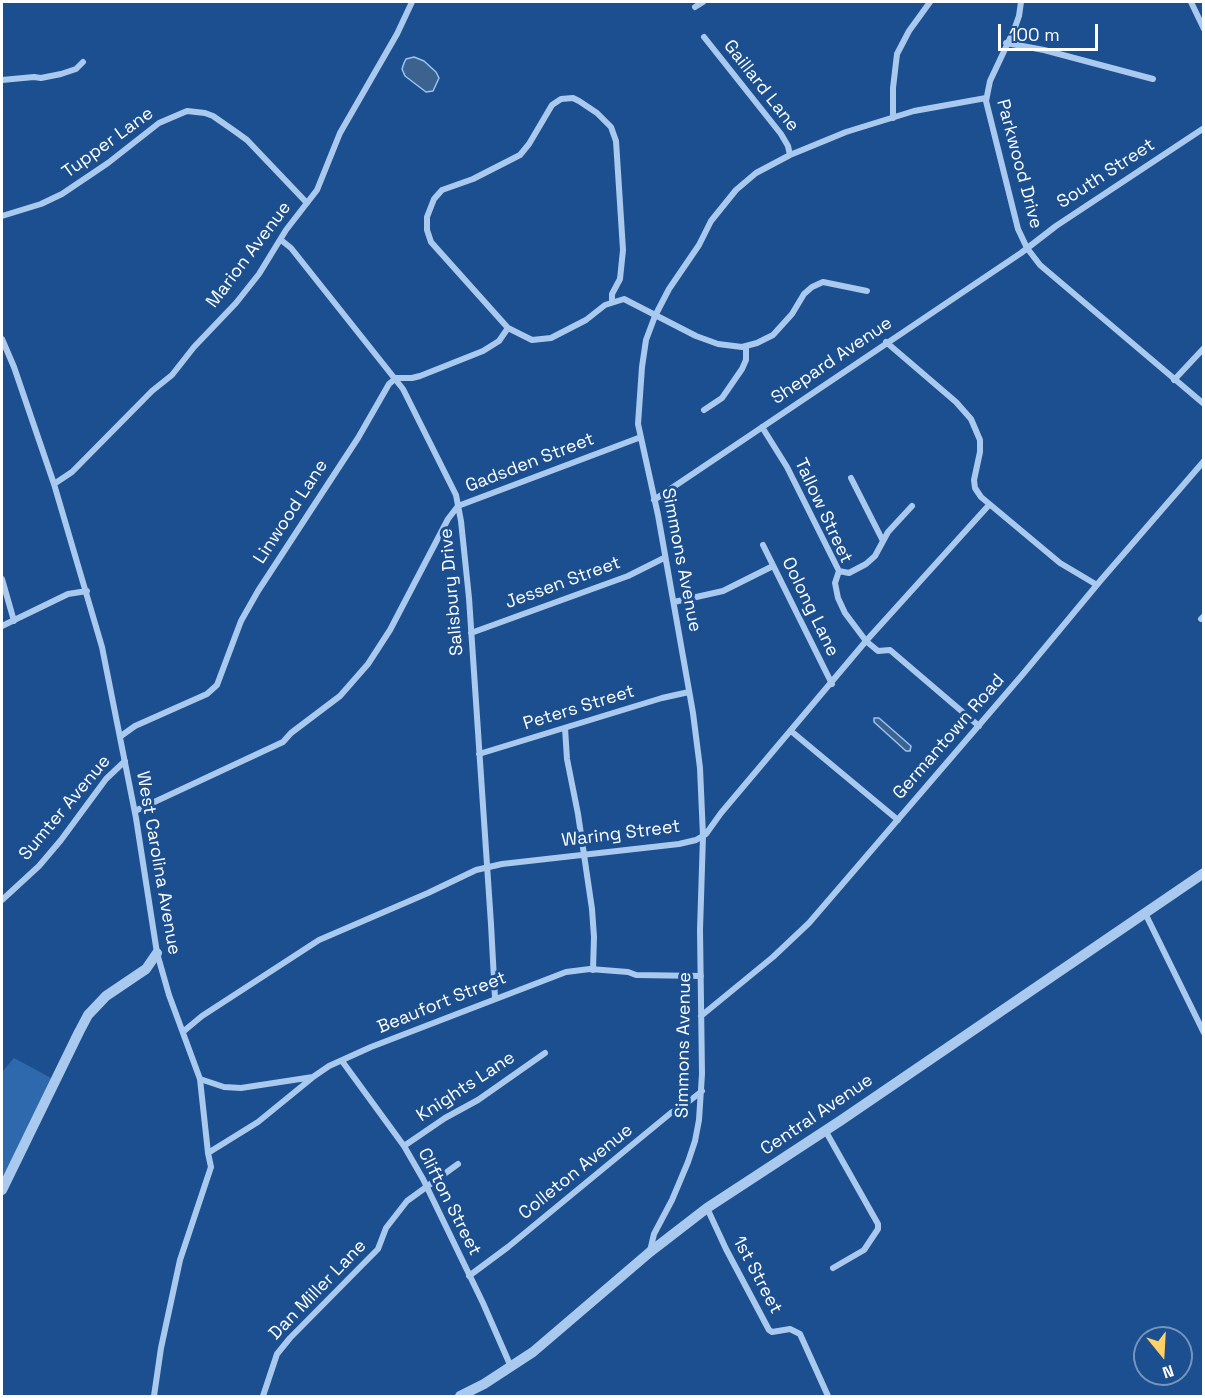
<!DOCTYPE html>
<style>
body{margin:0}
#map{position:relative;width:1205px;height:1398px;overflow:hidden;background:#1b4f8f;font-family:"Space Grotesk",sans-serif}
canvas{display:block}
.frame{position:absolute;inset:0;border:3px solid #fff;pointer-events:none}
.north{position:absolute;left:1133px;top:1326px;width:60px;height:60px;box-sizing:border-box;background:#1b4f8f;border:2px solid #7695bc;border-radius:50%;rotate:162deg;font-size:16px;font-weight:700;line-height:24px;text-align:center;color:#fff}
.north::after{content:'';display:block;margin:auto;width:21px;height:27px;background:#ffd166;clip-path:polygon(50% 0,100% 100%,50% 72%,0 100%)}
.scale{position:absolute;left:998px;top:24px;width:100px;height:27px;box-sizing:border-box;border:3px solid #fff;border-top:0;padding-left:8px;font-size:18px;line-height:21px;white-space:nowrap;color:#fff;-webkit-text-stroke:4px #1b4f8f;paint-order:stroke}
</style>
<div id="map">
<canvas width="1205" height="1398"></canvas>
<div class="frame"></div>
<div class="north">N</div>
<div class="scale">100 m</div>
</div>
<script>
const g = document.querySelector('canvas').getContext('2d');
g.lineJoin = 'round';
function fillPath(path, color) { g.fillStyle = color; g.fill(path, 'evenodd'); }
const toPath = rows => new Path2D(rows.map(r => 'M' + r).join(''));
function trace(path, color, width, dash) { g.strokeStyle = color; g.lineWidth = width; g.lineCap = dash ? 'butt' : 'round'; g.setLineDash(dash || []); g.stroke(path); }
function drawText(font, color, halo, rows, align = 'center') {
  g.font = font + ' "Space Grotesk",sans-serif'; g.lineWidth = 6; g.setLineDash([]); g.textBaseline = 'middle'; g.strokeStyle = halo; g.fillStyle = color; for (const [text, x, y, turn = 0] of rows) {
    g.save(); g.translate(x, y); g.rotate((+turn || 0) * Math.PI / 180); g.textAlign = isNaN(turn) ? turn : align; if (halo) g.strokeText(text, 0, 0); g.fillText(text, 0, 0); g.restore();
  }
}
fillPath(toPath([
 [14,1058,53,1079,2,1182,2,1072]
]), '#2e69ad');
const water = toPath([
 [414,57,424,61,436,72,439,78,433,91,426,92,405,76,402,69,404,63,406,59,414,57],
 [874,718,879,718,911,746,910,751,906,751,874,722,874,718]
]);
fillPath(water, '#3c6290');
trace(water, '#9cc4f0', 1.5);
trace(toPath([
 [1021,2,1019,16,1014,30,990,81,986,101,1018,229,1027,248,1040,265,1204,404],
 [1191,2,1204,29],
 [695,7,703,2],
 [704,37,781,134,788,146,790,155],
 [1006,43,1044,50,1153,79],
 [2,80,34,77,41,78,61,74,76,69,83,62],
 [893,118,893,88,897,54,909,31,930,2],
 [2,216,41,204,62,194,108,163,159,123,187,111,205,113,213,116,236,132,247,140,307,203],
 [281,240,291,248,403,389,456,495,461,521,469,598,491,924,495,998],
 [612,302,612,294,620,279,623,250,616,141,611,127,597,113,579,101,573,98,561,99,552,105,529,144,520,155,473,179,442,190,434,199,427,217,427,230,431,242,508,328,532,340,551,338,586,320,605,305,624,299,696,336,718,344,742,347,757,343,773,335,792,314,804,294,812,287,823,282,867,291],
 [2,339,14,367,54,484,102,647,136,818,157,953,169,995,200,1079,208,1153,211,1167,180,1260,161,1348,154,1396],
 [886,342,956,402,971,419,980,440,980,452,974,480,975,488,981,497,1060,563,1097,585],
 [1174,380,1204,348],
 [704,410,722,398,742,369,746,360,746,346],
 [762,427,787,467,839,571,835,583,838,598,845,613,866,641,878,651,890,650,979,726],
 [851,478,883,541],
 [54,484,72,472,152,391,172,375,194,347,236,303,259,274,286,230,317,190,340,133,397,34,412,2],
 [654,500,1021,253,1056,226,1204,128],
 [763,545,832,684],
 [839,571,849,573,866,564,875,556,888,532,912,506],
 [2,579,14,621],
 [674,602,723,591,773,566],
 [1201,619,1204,616],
 [2,626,68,594,87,591],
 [471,633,628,576,664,558],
 [565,728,567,759,578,814,592,909,594,937,593,970],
 [791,731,898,820],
 [121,736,135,726,207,694,217,685,241,621,258,591,358,438,389,384,396,378,412,378,420,376,483,351,499,341,508,328],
 [479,754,662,698,689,692],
 [135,811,283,742,291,733,340,696,368,664,390,630,448,519,458,506,641,437],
 [2,900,39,866,61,840,106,779,125,761],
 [1145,913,1204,1033],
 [701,1016,773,957,809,923,1023,674,1101,580,1204,461],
 [184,1031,202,1016,319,940,428,893,476,870,502,864,679,844,696,840,706,834,721,813,866,641,989,505],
 [342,1061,404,1146,423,1179,483,1303,511,1367],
 [200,1079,224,1087,241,1088,313,1077,329,1066,371,1047,566,972,590,969,628,972,636,975,701,976],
 [825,1130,878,1224,878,1229,864,1250,833,1268],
 [404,1146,445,1118,478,1100,545,1053],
 [208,1153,258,1122,312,1078],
 [707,1208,726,1249,769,1330,772,1332,790,1329,800,1334,828,1396],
 [650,1251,654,1234,672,1200,688,1162,695,1141,699,1120,702,1074,700,930,703,836,700,768,693,713,658,515,638,424,642,367,646,340,655,316,669,289,699,245,711,221,736,190,756,173,790,155,846,132,914,111,986,98],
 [469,1276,508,1247,672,1112,678,1110,702,1091],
 [263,1396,277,1354,290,1338,378,1249,386,1228,407,1201,458,1164]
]), '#a9c9ee', 6);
trace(toPath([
 [2,1190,79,1032,88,1015,106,996,146,969,157,953],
 [460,1396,484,1384,533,1352,650,1252,707,1208,840,1121,1204,873]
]), '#a9c9ee', 10);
drawText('18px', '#fff', '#1b4f8f', [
 ["Gaillard Lane",761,86,52],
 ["Tupper Lane",108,143,-36],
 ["Parkwood Drive",1019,164,75],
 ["South Street",1106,174,-33],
 ["Marion Avenue",249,255,-53],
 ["Shepard Avenue",832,361,-34],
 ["Gadsden Street",530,463,-21],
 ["Tallow Street",823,511,65],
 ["Linwood Lane",291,512,-57],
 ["Simmons Avenue",681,560,79],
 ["Jessen Street",563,583,-20],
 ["Salisbury Drive",452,592,-95],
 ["Oolong Lane",810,607,64],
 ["Peters Street",579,708,-17],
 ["Germantown Road",949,737,-49],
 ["Sumter Avenue",65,808,-50],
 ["Waring Street",621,834,-7],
 ["West Carolina Avenue",158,863,80],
 ["Beaufort Street",442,1003,-22],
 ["Simmons Avenue",684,1045,-89],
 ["Knights Lane",466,1087,-33],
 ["Central Avenue",817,1115,-34],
 ["Colleton Avenue",576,1172,-39],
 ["Clifton Street",449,1202,63],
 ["1st Street",757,1275,62],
 ["Dan Miller Lane",318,1290,-46]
]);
</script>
